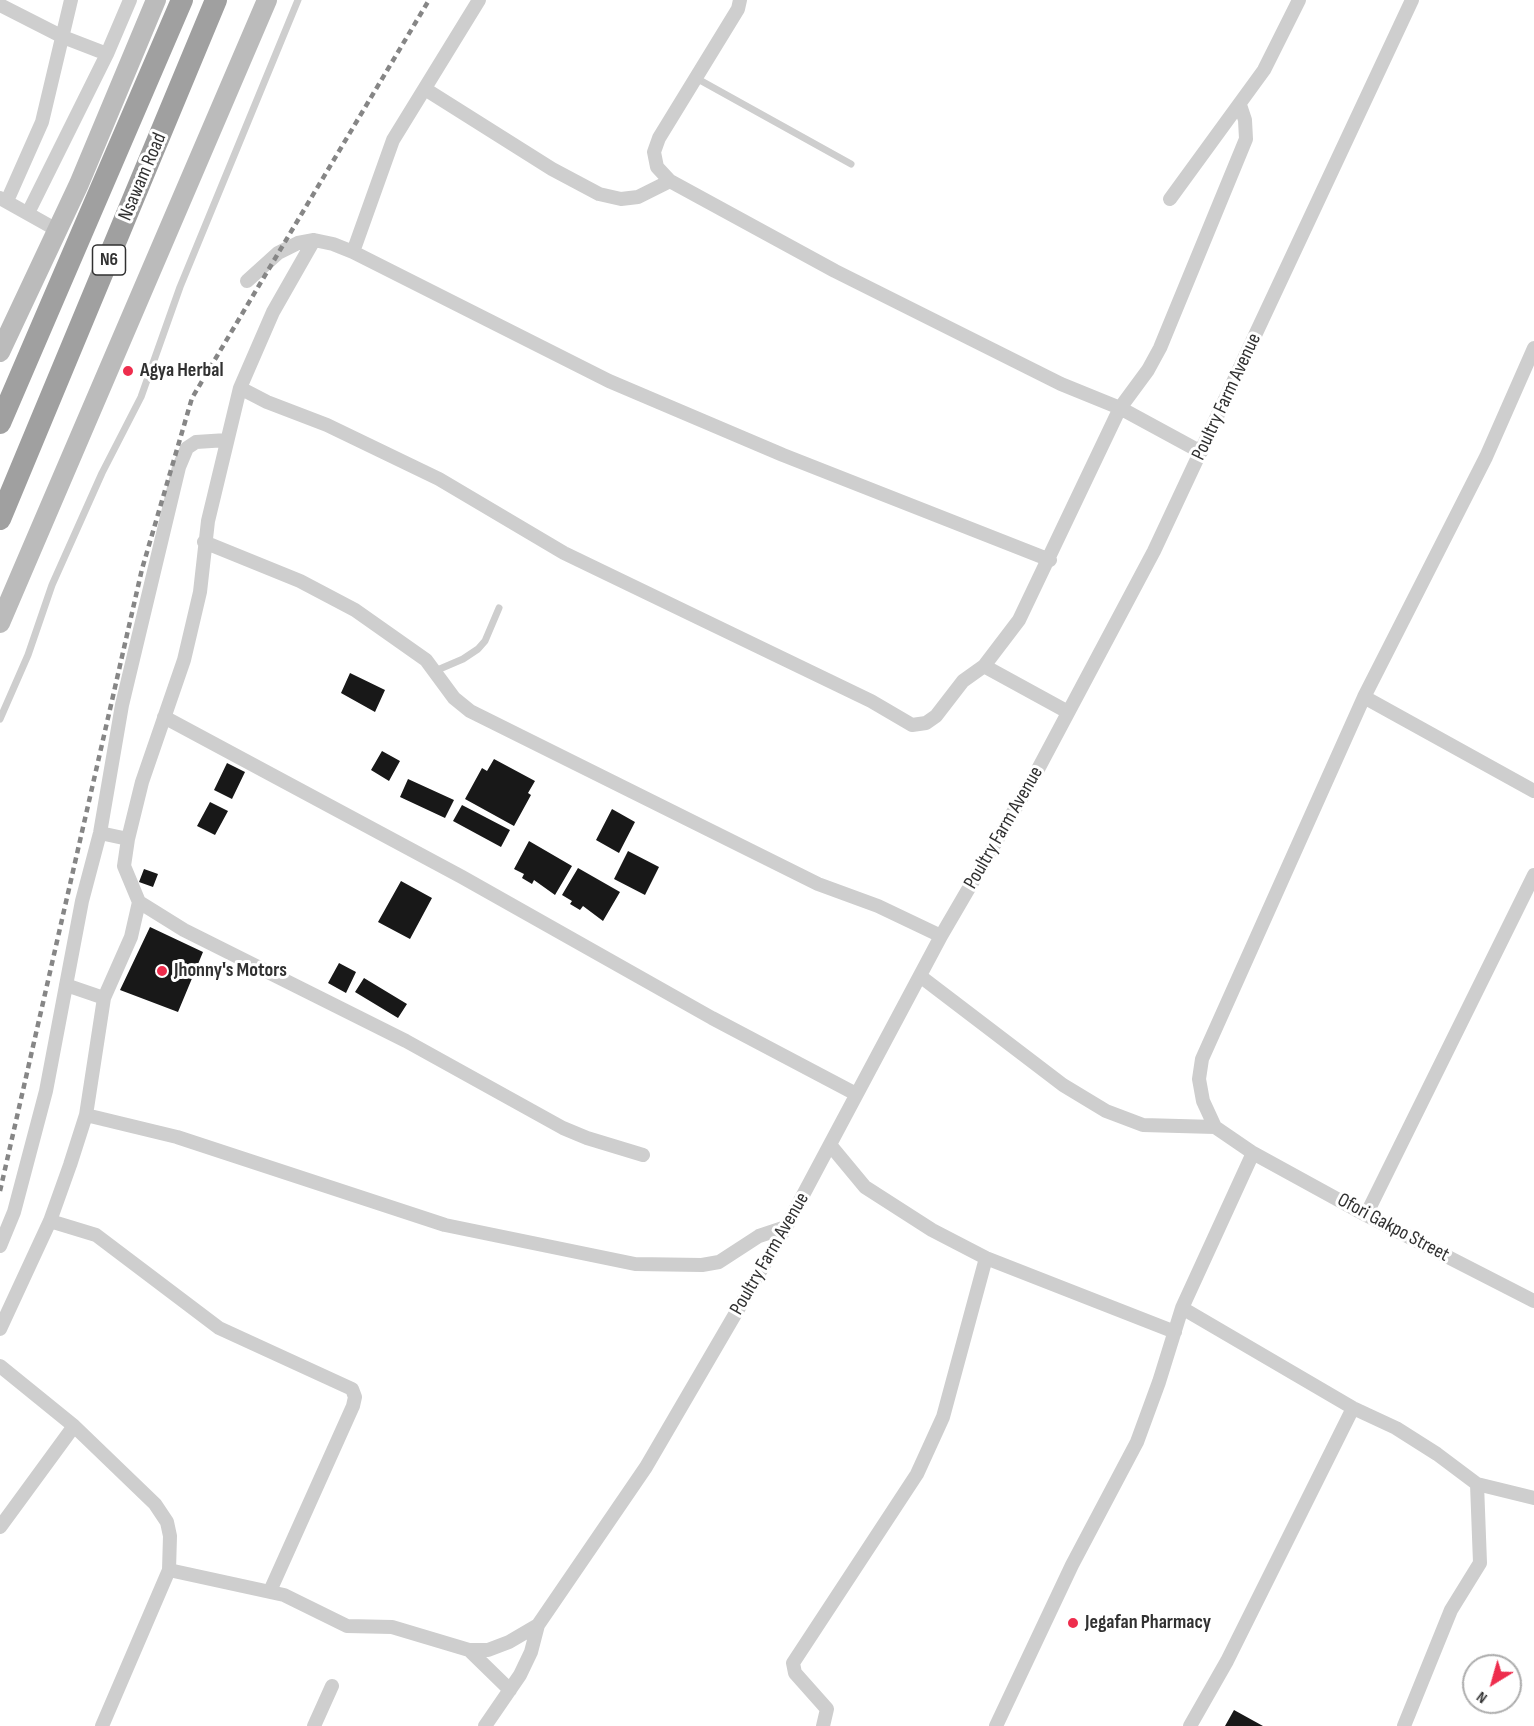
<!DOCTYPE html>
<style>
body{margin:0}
#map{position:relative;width:1534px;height:1726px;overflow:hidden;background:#fff;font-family:"Sofia Sans Condensed",sans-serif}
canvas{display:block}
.north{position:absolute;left:1462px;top:1654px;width:60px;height:60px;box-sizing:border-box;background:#fff;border:2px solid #adadad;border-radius:50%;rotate:217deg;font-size:16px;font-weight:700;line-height:24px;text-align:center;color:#313131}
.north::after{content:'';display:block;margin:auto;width:21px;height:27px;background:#ee2d4d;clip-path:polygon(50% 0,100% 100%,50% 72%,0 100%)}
</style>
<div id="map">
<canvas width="1534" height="1726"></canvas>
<div class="north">N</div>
</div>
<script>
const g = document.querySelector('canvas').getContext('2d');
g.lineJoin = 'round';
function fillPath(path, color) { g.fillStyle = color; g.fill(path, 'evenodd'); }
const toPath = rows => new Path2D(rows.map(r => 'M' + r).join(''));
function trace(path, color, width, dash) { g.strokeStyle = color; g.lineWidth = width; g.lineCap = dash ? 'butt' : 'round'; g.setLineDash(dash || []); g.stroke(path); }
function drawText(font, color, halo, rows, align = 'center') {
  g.font = font + ' "Sofia Sans Condensed",sans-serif'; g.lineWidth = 6; g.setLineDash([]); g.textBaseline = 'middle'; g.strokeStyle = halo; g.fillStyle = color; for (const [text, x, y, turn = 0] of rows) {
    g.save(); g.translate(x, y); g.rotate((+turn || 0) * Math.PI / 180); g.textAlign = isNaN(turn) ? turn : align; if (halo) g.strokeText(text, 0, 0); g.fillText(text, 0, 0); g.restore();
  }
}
fillPath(toPath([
 [350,673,385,690,375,712,341,693],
 [382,751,400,761,389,781,371,770],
 [494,759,535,781,528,793,531,795,514,826,465,799,482,768,487,771],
 [227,763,245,772,232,799,214,790],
 [408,779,454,800,445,818,400,797],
 [210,802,228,811,215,835,197,826],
 [462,805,510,830,501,847,453,821],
 [612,809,635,822,619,853,596,840],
 [529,841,572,866,555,895,534,880,532,884,522,878,524,874,514,869],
 [628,851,659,867,645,895,614,879],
 [578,868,620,892,603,921,583,906,580,910,570,904,572,901,562,895],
 [144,869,158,874,153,887,139,882],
 [401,881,432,898,410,939,378,922],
 [150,927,203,952,178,1012,120,990],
 [339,963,356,972,346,993,328,983],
 [364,978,407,1004,398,1018,355,992],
 [1234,1710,1263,1726,1225,1726]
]), '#181818');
trace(toPath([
 [696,78,851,164],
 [435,671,463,659,478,649,485,641,499,608],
 [0,719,28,655,52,585,102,473,141,397,180,287,298,0]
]), '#cecece', 7);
trace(toPath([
 [740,0,738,9,659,138,654,152,657,167,670,181,835,271,1061,384,1120,408,1201,452],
 [0,5,63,37,107,54],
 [425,89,552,169,599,194,621,199,638,197,670,181],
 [0,198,57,230],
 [1170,199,1264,70,1299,0],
 [7,201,42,122,71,0],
 [28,213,107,54,130,0],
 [353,252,393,140,479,0],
 [247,281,278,253,298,243,314,240,333,244,353,252,609,381,783,455,1050,560],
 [240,388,273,312,314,240],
 [204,542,300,581,355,610,426,660,454,698,470,711,818,884,878,906,941,936],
 [1364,697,1534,791],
 [1068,712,984,666,1019,620,1120,408,1148,370,1160,348,1246,139,1245,120,1240,105],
 [164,717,462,877,712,1018,856,1094],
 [100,833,128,839],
 [139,902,184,930,406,1041,563,1128,587,1138,643,1155],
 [920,976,1063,1085,1106,1111,1143,1125,1215,1127],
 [66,985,104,998],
 [86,1115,177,1137,445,1225,635,1264,702,1265,719,1262,759,1236,786,1227],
 [831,1146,865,1187,932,1230,986,1258,1175,1332],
 [1253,1153,1366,1215,1534,1301],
 [1366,1215,1534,875],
 [50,1221,96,1235,219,1328,352,1389,355,1397,353,1406,270,1591],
 [0,1246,14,1212,46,1091,82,901,100,833,122,705,179,467,187,448,196,442,227,440],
 [1182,1308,1353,1408,1396,1428,1437,1454,1477,1484,1480,1563,1451,1610,1404,1726],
 [0,1329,50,1221,70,1165,86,1115,104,998,131,937,139,902,124,866,128,839,142,782,184,660,200,592,208,521,240,388,267,402,327,425,439,479,564,553,871,701,912,725,926,723,936,716,963,681,984,666],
 [0,1366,74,1426,155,1504,167,1522,170,1536,169,1570,102,1726],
 [1477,1484,1534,1498],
 [0,1527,74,1426],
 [169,1570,284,1595,347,1626,392,1627,469,1650,488,1650,509,1642,538,1625],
 [469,1650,510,1690],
 [314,1726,332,1686],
 [485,1726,520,1675,531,1652,538,1625,646,1467,786,1227,941,936,1036,773,1154,551,1412,0],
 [823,1726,827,1709,795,1673,793,1663,917,1474,943,1417,986,1258],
 [996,1726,1072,1565,1137,1442,1159,1382,1182,1308,1253,1153,1215,1127,1203,1101,1199,1079,1202,1059,1364,697,1486,457,1534,348],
 [1190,1726,1227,1661,1353,1408]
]), '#cecece', 14);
trace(toPath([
 [0,352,79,184,156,0],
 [0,623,267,0]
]), '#bbb', 20);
trace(toPath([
 [0,423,182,0],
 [0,519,216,0]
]), '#a0a0a0', 22);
trace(toPath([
 [0,1191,142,569,192,398,429,0]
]), '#868686', 4.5, [6, 4.5]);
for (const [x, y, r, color] of [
 [128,371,6,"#ee2d4d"],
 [162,971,6,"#ee2d4d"],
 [1073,1623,6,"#ee2d4d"]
]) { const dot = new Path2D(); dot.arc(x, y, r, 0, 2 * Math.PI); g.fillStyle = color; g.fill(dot); trace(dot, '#fff', 2); }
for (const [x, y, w] of [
 [109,260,33]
]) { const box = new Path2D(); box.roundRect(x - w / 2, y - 15, w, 30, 4.5); g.fillStyle = '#fff'; g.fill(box); trace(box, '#313131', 1.5); }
drawText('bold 18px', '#313131', null, [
 ["N6",109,260]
]);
drawText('20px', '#313131', '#fff', [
 ["Nsawam Road",143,177,-67],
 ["Poultry Farm Avenue",1227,397,-65],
 ["Poultry Farm Avenue",1004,828,-60],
 ["Ofori Gakpo Street",1393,1228,28],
 ["Poultry Farm Avenue",770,1254,-60]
]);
drawText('bold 20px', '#313131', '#fff', [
 ["Agya Herbal",140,371],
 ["Jhonny's Motors",174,971],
 ["Jegafan Pharmacy",1085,1623]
], 'left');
</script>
